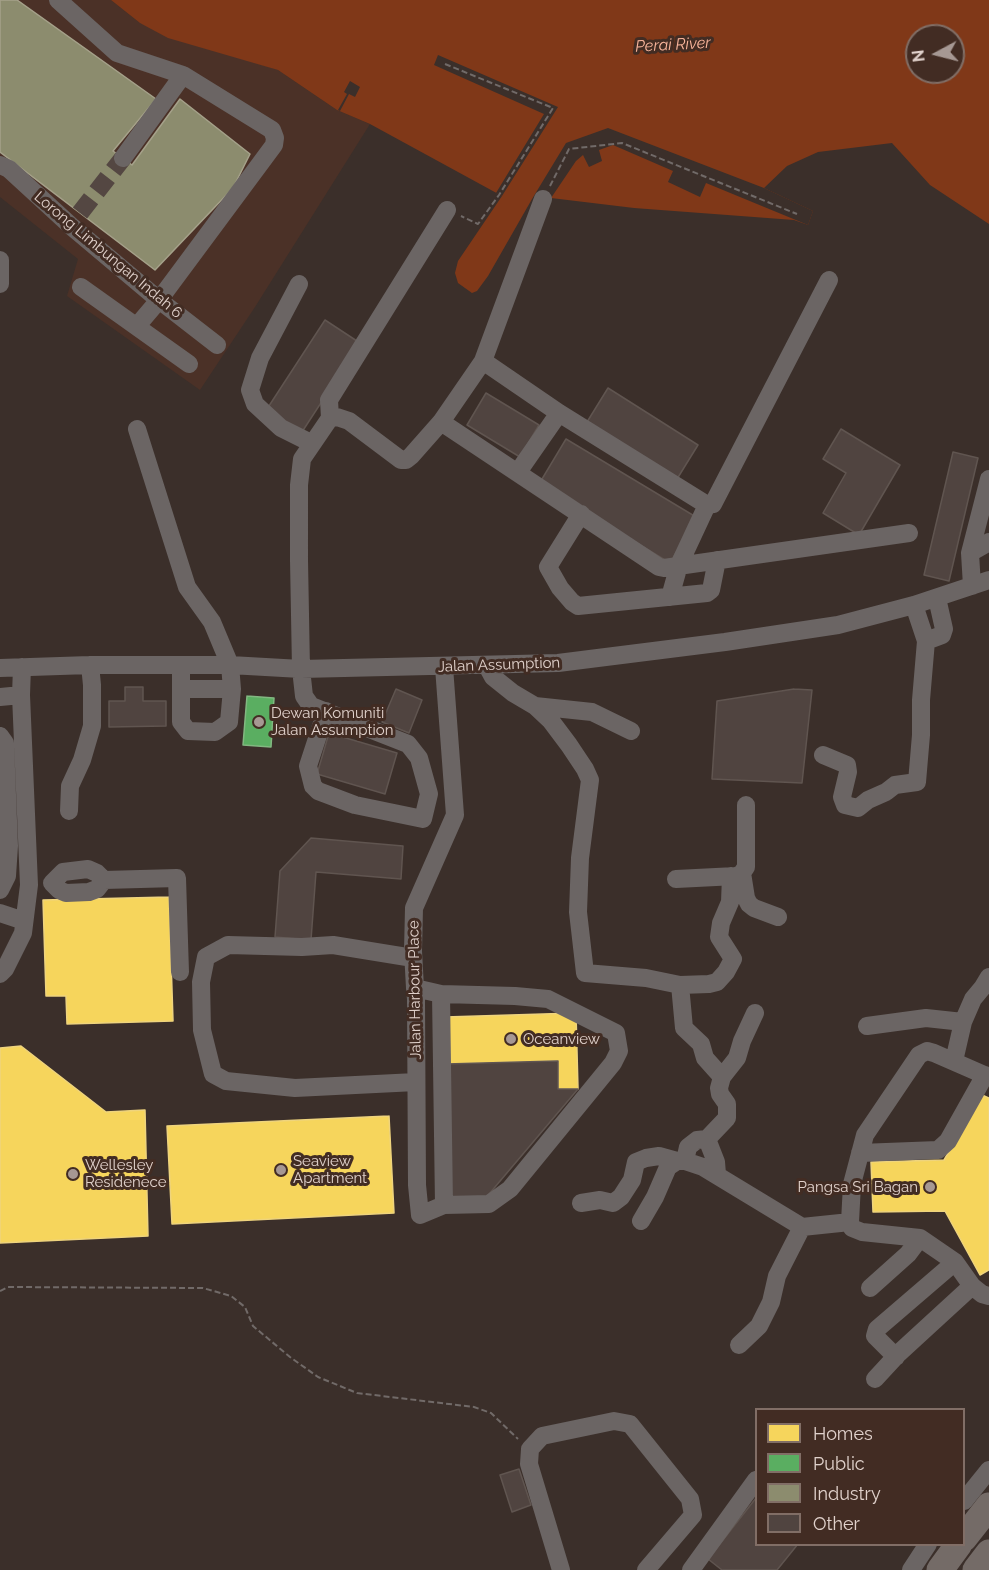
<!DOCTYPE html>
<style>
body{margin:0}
#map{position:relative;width:989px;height:1570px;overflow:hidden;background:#3b2f2a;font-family:Raleway,sans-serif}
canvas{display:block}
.legend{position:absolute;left:755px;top:1408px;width:210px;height:138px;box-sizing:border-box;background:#422c23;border:2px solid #816e66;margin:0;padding:8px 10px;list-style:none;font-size:18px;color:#e0d1cb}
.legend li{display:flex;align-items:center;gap:12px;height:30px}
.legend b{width:30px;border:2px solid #816e66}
.north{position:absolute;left:905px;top:24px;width:60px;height:60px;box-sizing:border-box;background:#422c23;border:2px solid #816e66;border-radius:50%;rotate:263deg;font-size:16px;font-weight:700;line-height:24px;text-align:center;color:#e0d1cb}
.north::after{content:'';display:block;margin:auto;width:21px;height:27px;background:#a69893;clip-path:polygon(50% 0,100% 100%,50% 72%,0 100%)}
</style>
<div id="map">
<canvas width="989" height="1570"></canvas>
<ul class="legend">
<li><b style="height:16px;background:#f6d55c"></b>Homes</li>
<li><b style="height:16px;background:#5aae61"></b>Public</li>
<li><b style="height:16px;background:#8c8c6e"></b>Industry</li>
<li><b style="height:16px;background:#504440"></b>Other</li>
</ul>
<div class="north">N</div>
</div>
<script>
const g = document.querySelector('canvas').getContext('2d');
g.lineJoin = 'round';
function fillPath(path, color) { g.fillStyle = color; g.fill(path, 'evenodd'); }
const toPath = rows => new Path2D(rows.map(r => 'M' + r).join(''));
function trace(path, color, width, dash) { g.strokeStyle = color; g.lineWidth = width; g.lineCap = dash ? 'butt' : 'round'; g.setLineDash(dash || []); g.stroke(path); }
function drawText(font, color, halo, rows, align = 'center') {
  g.font = font + ' Raleway,sans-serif'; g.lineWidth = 6; g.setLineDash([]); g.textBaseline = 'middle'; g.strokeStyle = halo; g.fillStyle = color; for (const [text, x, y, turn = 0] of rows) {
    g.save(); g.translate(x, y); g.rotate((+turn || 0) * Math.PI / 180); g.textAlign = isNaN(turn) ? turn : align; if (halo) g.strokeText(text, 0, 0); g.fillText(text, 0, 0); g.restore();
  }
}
fillPath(toPath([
 [0,0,111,0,140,23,278,70,337,110,370,124,255,307,200,390,67,296,78,259,0,197]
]), '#4b3127');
fillPath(toPath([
 [111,0,989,0,989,224,930,185,892,143,818,152,787,166,764,188,813,211,808,225,794,220,634,208,551,198,532,199,488,276,477,291,472,293,458,283,455,273,458,261,502,196,370,124,337,110,278,70,168,38,140,23],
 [917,36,953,36,953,72,917,72]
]), '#803818');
fillPath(toPath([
 [438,55,558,107,502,196,496,193,544,114,434,65],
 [350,81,360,87,355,97,349,94,340,111,338,110,347,94,344,92],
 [608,128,764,188,813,211,808,225,706,183,700,197,668,182,673,171,613,145,599,150,602,161,589,167,583,155,576,161,551,198,532,199,566,143]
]), '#3b2f2a');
const homes = toPath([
 [169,897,173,1021,67,1024,66,996,46,996,43,900,169,897],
 [576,1013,578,1089,558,1089,558,1061,446,1064,445,1017,576,1013],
 [21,1046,106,1112,145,1110,148,1236,0,1243,0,1048,21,1046],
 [982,1095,989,1098,989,1270,980,1275,945,1211,873,1212,871,1162,944,1160,982,1095],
 [389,1116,394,1213,172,1224,167,1126,389,1116]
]);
fillPath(homes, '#f6d55c');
trace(homes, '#efd47d', 1.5);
const public = toPath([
 [247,696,274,698,271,747,243,745,247,696]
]);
fillPath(public, '#5aae61');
trace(public, '#82b881', 1.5);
const industry = toPath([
 [0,0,17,0,156,99,113,151,132,165,180,99,250,154,233,188,155,270,0,152,0,0]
]);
fillPath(industry, '#8c8c6e');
trace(industry, '#a5a18a', 1.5);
const building = toPath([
 [325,320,360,343,300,435,265,412,325,320],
 [608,388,698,445,677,479,587,422,608,388],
 [486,393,539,425,520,457,467,425,486,393],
 [841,429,900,465,859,535,823,513,846,473,823,459,841,429],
 [566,439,696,517,670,563,539,484,566,439],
 [953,452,978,458,949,581,924,575,953,452],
 [125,687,143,687,143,701,166,701,166,726,109,727,109,701,125,701,125,687],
 [396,689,422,700,409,733,382,722,396,689],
 [794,689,812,690,802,783,712,779,717,701,794,689],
 [329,733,397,753,385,794,317,774,329,733],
 [311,838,403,846,401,879,316,872,311,940,275,937,280,871,311,838],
 [558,1061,558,1089,578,1089,484,1200,447,1200,446,1064,558,1061],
 [519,1469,531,1505,512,1512,500,1475,519,1469],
 [756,1498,756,1544,798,1544,777,1570,722,1570,708,1559,756,1498]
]);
fillPath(building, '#504440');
trace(building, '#605550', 1.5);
trace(toPath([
 [80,213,123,158]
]), '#544742', 18, [18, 9]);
trace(toPath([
 [445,64,553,108,499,195,478,224,461,216],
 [550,186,569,149,622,143,797,214],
 [0,1291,8,1287,203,1288,231,1296,245,1307,253,1326,290,1357,318,1377,357,1393,474,1407,491,1413,518,1439]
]), '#716a68', 2, [6, 3]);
trace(toPath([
 [58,0,117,53,183,75,272,130,275,138,274,145,159,300,137,326],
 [123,158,183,75],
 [0,165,9,169,71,226,159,300,217,345],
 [0,260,0,284],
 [299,284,260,358,250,390,255,404,281,428,311,443],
 [81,287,189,364],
 [483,361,559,413,707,505,713,504,829,280],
 [330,418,329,400,447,210],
 [441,422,659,567,664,568,909,533],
 [137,429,187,587,212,622,230,665,232,689,229,722,215,732,188,731,181,722,181,665],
 [518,472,559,413],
 [581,514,548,567,560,588,572,602,578,606,707,593,711,590,717,560],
 [970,553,989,542],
 [972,586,970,553,989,479],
 [670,597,679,565,707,505],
 [926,641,942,635,944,629,937,598],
 [487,666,493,677,513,693,535,706,551,721,569,745,585,769,590,780,580,858,578,912,585,973,646,978,680,985,709,984,717,982,726,972,733,959,719,937,721,923,730,902,731,876],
 [0,668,90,665,230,665,301,669,558,663,725,642,838,625,914,605,989,580],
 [181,689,232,689],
 [0,697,21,695],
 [535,706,592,712,631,731],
 [326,711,308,766,313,786,318,791,355,805,423,819,429,794,419,758,408,744,311,706,304,696,301,669,299,560,299,485,302,459,330,418,337,417,349,421,401,460,406,460,411,456,441,422,483,361,543,199],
 [0,736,5,743,9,846,7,876,0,890],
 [823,755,847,765,848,772,842,797,845,805,858,808,868,800,886,792,895,785,917,782,921,735,921,700,926,641,914,605],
 [746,805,746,867,742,873,746,898,749,904,754,908,778,917],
 [69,811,70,786,82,760,92,726,92,685,90,665],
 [88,869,97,873,104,880,97,889,89,892,66,893,59,890,52,883,63,872,88,869],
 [676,879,736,876,741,874],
 [104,880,177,878,180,972],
 [0,913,24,921],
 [413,958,333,945,302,947,228,945,206,957,201,982,202,1030,213,1074,226,1081,295,1088,416,1082],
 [0,974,5,969,23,933,29,885,21,695,22,667],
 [680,985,684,1028,701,1044,705,1058,722,1077],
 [415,988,441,994,515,996,548,999,616,1033,619,1051,613,1063,510,1189,489,1204,444,1205,420,1215,417,1185,416,999,415,988,413,951,414,908,455,815,444,667],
 [441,994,444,1205],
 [867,1026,926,1018,963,1022],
 [954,1061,963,1022,973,999,983,987,989,977],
 [989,1077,934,1053,927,1051,919,1055,865,1135,852,1184,850,1222,852,1228,862,1232,920,1238,955,1262,972,1286,982,1294,989,1296],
 [707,1139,716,1162,717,1174],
 [860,1153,938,1150,948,1141,985,1075],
 [685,1161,688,1147,697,1140,707,1139,727,1118,727,1104,720,1094,719,1088,722,1077,737,1058,742,1041,755,1013],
 [581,1203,600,1200,613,1203,621,1197,632,1180,636,1162,646,1158,659,1156,677,1161,685,1161,703,1167,802,1227],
 [641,1221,655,1197,668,1167,677,1161],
 [870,1288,908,1254,920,1238],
 [739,1345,759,1326,771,1302,777,1276,802,1227,850,1222],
 [896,1357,875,1336,877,1329,955,1262],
 [875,1379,899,1353,972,1286],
 [964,1501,989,1470],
 [561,1570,529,1464,530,1449,542,1436,614,1421,630,1424,690,1499,693,1515,646,1570],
 [691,1570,756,1480],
 [911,1570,928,1544]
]), '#6b6564', 18);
trace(toPath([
 [964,1538,989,1506],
 [940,1570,959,1544],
 [976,1570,989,1553]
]), '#746b67', 27);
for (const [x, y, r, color] of [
 [259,722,6,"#a69893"],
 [511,1039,6,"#a69893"],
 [281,1170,6,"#a69893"],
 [73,1174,6,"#a69893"],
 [930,1187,6,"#a69893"]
]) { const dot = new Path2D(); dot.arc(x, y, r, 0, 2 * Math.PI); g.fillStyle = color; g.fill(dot); trace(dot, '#422c23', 2); }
drawText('15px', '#e0d1cb', '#422c23', [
 ["Lorong Limbungan Indah 6",108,255,40],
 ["Jalan Assumption",499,665,-2],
 ["Jalan Harbour Place",415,990,-91]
]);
drawText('15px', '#e0d1cb', '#422c23', [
 ["Dewan Komuniti",271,713],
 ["Jalan Assumption",271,730],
 ["Oceanview",523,1039],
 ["Seaview",293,1161],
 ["Apartment",293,1178],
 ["Wellesley",85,1165],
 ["Residenece",85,1182],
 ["Pangsa Sri Bagan",918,1187,"right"]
], 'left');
drawText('italic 16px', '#fbb69c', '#422c23', [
 ["Perai River",673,45,-3]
]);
</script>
